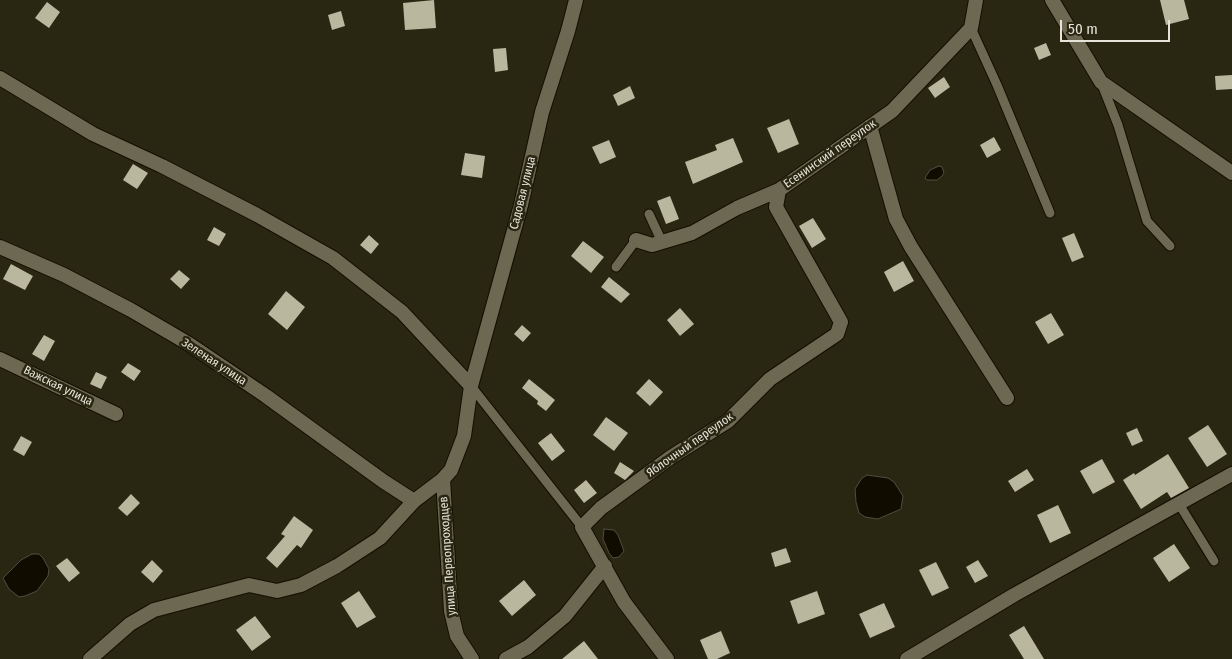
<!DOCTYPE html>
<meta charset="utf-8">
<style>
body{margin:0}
#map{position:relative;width:1232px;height:659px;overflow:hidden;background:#292612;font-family:"Fira Sans Condensed",sans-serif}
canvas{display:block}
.scale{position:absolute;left:1060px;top:20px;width:110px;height:22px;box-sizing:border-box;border:2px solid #e6e4d8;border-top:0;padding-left:6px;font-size:15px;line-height:18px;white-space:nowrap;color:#e6e4d8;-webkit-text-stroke:4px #292612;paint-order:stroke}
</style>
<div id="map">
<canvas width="1232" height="659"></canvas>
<div class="scale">50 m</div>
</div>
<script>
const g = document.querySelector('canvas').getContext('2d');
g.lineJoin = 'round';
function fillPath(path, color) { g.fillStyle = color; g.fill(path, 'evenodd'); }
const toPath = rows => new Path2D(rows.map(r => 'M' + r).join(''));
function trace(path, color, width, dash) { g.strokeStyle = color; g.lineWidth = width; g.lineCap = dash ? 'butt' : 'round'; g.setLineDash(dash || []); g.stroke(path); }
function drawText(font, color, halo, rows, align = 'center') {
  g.font = font + ' "Fira Sans Condensed",sans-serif'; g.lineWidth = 5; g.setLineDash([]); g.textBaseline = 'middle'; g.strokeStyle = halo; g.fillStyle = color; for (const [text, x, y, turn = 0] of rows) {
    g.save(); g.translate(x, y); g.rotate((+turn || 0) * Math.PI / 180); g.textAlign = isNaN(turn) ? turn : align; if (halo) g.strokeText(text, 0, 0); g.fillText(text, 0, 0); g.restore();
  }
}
const water = toPath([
 [939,166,942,167,944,173,942,176,937,180,927,180,925,178,930,170,939,166],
 [867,475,888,478,894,482,903,496,901,509,878,519,865,517,859,513,856,502,855,489,862,478,867,475],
 [604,529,614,530,618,535,624,551,619,557,613,558,609,553,603,539,604,529],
 [32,554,39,554,43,558,49,569,48,576,37,591,25,596,19,597,9,589,3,578,21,560,32,554]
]);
fillPath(water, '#100d00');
trace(water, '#504e41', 1);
fillPath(toPath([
 [434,0,436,28,405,30,403,3],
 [1160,0,1184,0,1189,19,1166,25],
 [47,2,60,12,49,28,35,18],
 [341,11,345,26,332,30,328,15],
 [1046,43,1051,55,1039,60,1034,48],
 [506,48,508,70,495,72,493,49],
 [1232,75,1232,89,1216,90,1215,76],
 [944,77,950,87,935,98,928,88],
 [630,86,635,98,618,106,613,95],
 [789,119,799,144,778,153,767,128],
 [994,137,1001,150,987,158,980,145],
 [733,138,743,162,693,184,685,162,717,150,715,145],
 [609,140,616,157,600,164,592,147],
 [465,153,485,156,482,178,461,175],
 [133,164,148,173,137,189,123,180],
 [670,196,679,219,666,224,657,201],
 [813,218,826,239,812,248,799,226],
 [214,227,226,234,219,246,207,240],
 [1074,233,1084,257,1072,262,1062,238],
 [369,235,379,244,371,254,360,245],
 [583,241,604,257,591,273,571,256],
 [903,261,914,281,894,292,884,272],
 [11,264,33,276,25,290,3,279],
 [179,270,190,279,181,289,170,279],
 [609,277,630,294,621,303,601,287],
 [286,291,305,307,287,330,268,314],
 [680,308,694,324,680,336,667,320],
 [1051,313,1064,335,1048,344,1035,322],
 [522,325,531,333,523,342,514,334],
 [44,335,55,341,44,361,32,354],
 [128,363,141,371,134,381,121,372],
 [96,372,107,377,101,389,90,384],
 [529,379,555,400,546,411,537,404,538,401,522,388],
 [649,379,663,392,650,406,636,393],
 [606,417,628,433,614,451,593,435],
 [1208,425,1227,454,1207,467,1188,438],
 [1137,428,1143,441,1132,446,1126,433],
 [551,433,565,451,552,461,538,443],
 [21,436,32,442,24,456,13,450],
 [1168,454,1189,488,1171,498,1167,492,1141,509,1123,480,1134,473,1135,475],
 [1102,459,1115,482,1093,494,1080,471],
 [620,462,634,471,625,480,614,473],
 [1027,469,1034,480,1015,492,1008,481],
 [586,480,597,493,584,503,574,490],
 [131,494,140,503,127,516,118,508],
 [1058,505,1071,533,1050,543,1037,515],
 [294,516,313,530,301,548,297,545,277,568,266,558,285,536,281,534],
 [1174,544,1190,568,1169,582,1153,558],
 [786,548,791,562,775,567,771,553],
 [67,558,80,573,69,582,56,566],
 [152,560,163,571,153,583,141,572],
 [978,560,988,576,975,583,966,567],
 [936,562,949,588,932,596,919,570],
 [524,580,536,595,512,616,499,601],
 [359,591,376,617,357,628,341,603],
 [817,591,825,614,798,624,790,601],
 [884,603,895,627,870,638,859,614],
 [255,616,271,637,252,651,236,630],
 [1024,626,1044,659,1024,659,1009,635],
 [721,631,730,653,717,659,708,659,700,640],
 [584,641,598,659,562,659]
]), '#bab79f');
const service = toPath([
 [971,28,997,85,1050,213],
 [1101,82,1118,125,1147,221,1170,246],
 [649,214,662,242],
 [616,267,636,240],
 [471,386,582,527],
 [1179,504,1214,561]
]);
const minor = toPath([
 [1052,0,1101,82,1232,173],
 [0,78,93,134,162,166,257,215,333,258,402,312,471,386],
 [870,126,896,219,911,247,1007,398],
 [636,240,652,245,692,233,737,208,779,190,892,111,971,28,976,0],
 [0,247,64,275,131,310,189,344,266,396,383,481,414,501],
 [0,359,116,414],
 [443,479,451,611,457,636,472,659],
 [90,659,130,624,154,610,249,585,277,591,301,585,337,566,380,538,414,501,443,479,451,470,464,436,471,386,521,205,542,112,568,31,576,0],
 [506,659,528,647,565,616,605,566],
 [667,659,624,602,582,527,601,508,671,457,728,421,770,379,837,334,841,322,776,207,779,190],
 [907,659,1014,595,1232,474]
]);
trace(service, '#120f00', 11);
trace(minor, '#120f00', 16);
trace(service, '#6c6852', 9);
trace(minor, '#6c6852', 14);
drawText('12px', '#e6e4d8', '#292612', [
 ["Есенинский переулок",830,154,-35],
 ["Садовая улица",523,193,-76],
 ["Зеленая улица",214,362,33],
 ["Важская улица",58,386,26],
 ["Яблочный переулок",690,445,-35],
 ["улица Первопроходцев",448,556,-94]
]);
</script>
